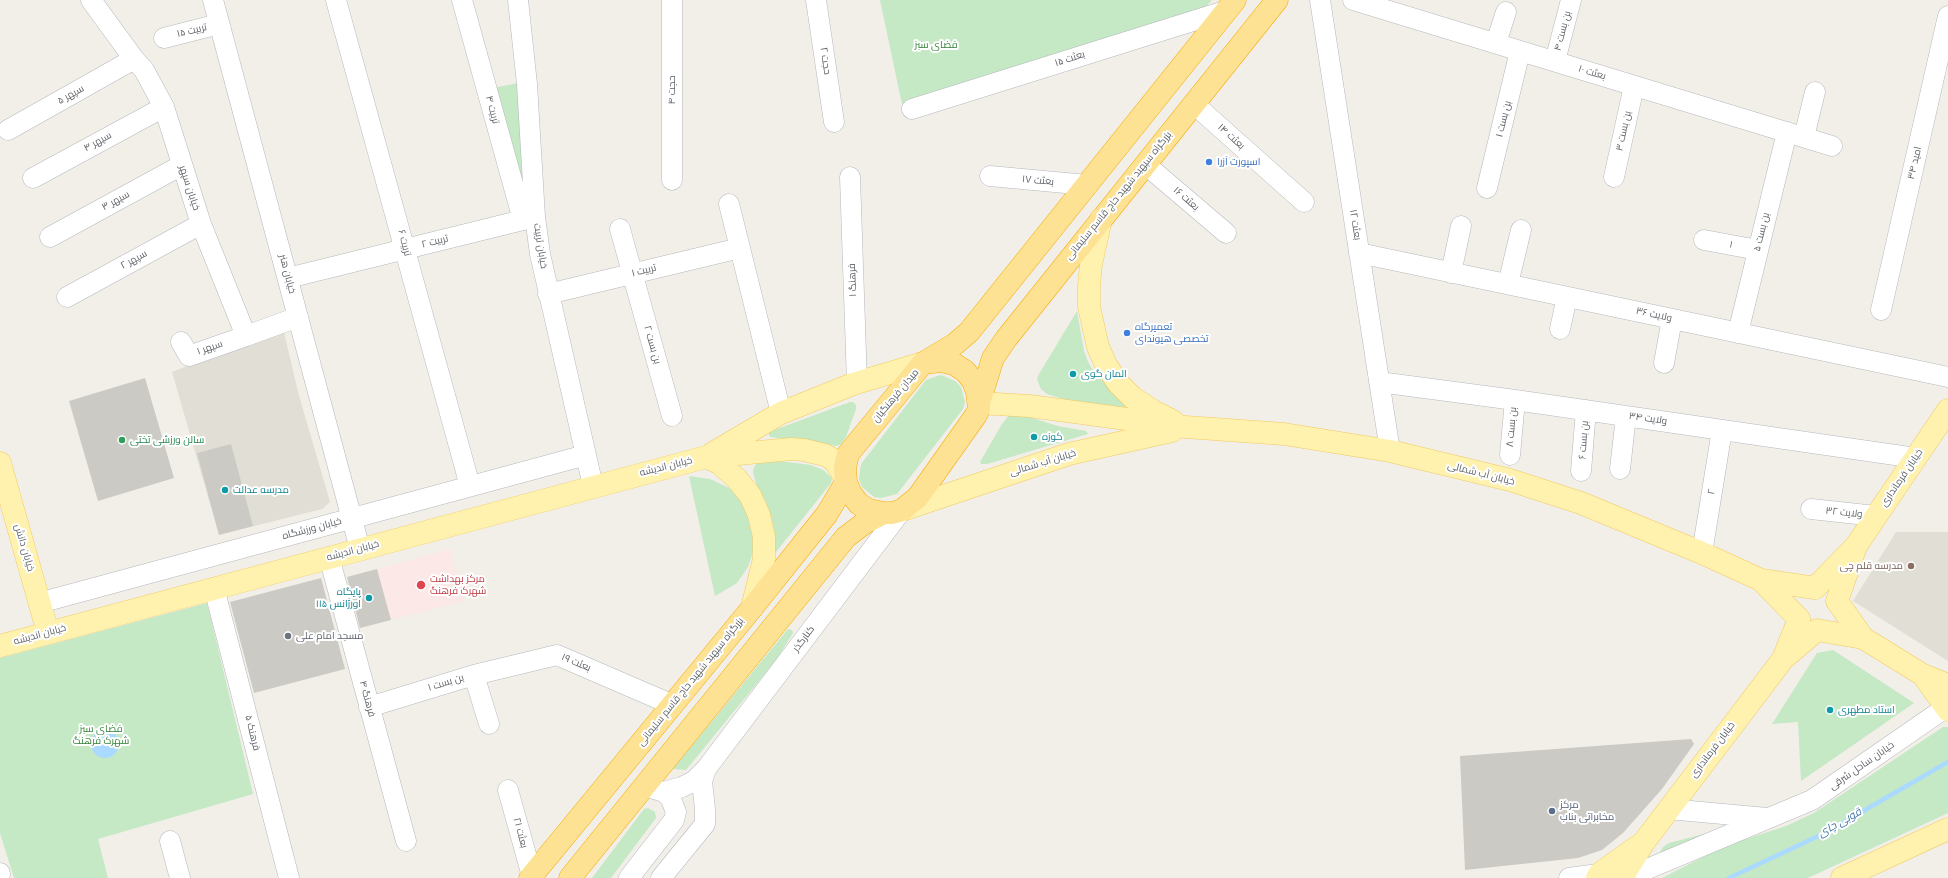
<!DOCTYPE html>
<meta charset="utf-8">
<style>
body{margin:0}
canvas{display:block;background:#f1efe8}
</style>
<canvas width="1948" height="878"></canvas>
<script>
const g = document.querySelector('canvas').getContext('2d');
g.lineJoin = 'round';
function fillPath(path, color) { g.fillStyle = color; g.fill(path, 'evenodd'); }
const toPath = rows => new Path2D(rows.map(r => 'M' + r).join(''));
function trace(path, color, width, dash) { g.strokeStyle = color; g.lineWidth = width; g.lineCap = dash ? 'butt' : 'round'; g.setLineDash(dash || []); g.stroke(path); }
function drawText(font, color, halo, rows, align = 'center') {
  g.font = font + ' Roboto,Cairo,sans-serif'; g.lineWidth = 4; g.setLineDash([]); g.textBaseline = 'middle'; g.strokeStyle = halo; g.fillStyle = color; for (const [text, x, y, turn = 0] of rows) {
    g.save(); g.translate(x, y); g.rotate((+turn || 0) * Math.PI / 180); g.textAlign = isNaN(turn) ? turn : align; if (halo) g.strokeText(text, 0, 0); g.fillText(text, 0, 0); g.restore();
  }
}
fillPath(toPath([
 [283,328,298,392,330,502,322,509,219,535,172,372],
 [1896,532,1948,532,1948,661,1853,601]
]), '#e1ded6');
fillPath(toPath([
 [450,549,464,601,391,620,377,569]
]), '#fce8e6');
fillPath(toPath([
 [880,0,1212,0,1203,10,902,104],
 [518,83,528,193,522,194,493,88],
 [1077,311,1084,351,1088,362,1094,372,1126,406,1124,408,1070,401,1047,394,1041,389,1037,379,1039,374],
 [941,375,955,381,961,387,965,402,963,409,897,494,881,498,874,497,862,487,859,479,861,464,926,380],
 [850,402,853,402,856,405,856,409,846,437,841,444,836,446,770,437,769,435,769,432],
 [1016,413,1058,426,1086,431,1088,434,987,464,981,464,980,462,1002,424,1009,415],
 [779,461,811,465,823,470,832,478,831,483,772,557,774,532,772,520,766,502,757,487,753,472,754,467,757,463],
 [689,476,710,479,729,488,740,498,753,524,753,552,748,567,737,583,715,596],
 [207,603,253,794,98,839,108,878,14,878,0,833,0,658],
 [788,629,792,630,793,633,776,660,686,770,673,769],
 [1833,650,1914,703,1801,781,1798,722,1772,724,1817,653],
 [1943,727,1948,727,1948,813,1808,878,1662,878,1725,846,1786,826,1814,813],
 [648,808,655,812,656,818,611,878,592,878,644,809],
 [1715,831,1657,857,1663,847,1669,843]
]), '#c5e8c5');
fillPath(toPath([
 '91 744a14 14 0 1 1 28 0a14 14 0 1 1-28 0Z'
]), '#aadaff');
trace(toPath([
 [1729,878,1827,832,1948,762]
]), '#aadaff', 4.5);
fillPath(toPath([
 [145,378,174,478,98,501,69,401],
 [231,444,253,526,219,535,197,453],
 [377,569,391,620,360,628,347,577],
 [321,578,345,669,254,693,230,602],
 [1691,739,1694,744,1662,789,1623,833,1602,850,1578,858,1465,870,1460,756]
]), '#cccac5');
const minor = toPath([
 [91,0,134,59,144,70,164,107,201,224,246,336,298,317],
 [213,0,360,549],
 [336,0,470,486],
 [462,0,523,220],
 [518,0,527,84,535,217,540,254,593,486],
 [816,0,834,122],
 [1320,0,1390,451],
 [1353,0,1832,146],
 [164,38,219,24],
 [1496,43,1506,12],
 [1555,61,1571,0],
 [1194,104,1304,202],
 [912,109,1228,10],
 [8,130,134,59],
 [1804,137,1815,92],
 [1145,164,1226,233],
 [990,176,1087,185],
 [850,177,857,383],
 [1614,177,1634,86],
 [33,178,164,107],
 [672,180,672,0],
 [1487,188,1520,51],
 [729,204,781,413],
 [620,229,672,416],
 [50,237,182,165],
 [1704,240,1758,250],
 [1359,253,1948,377],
 [1451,273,1461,226],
 [288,278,535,217],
 [1508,284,1521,230],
 [548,294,740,248],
 [67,297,201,224],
 [1881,310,1948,16],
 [1560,329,1567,297],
 [1738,333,1787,132],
 [181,342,189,356,246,336],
 [1664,363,1672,319],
 [1379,382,1515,400,1916,458],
 [1510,455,1515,400],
 [1620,469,1626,416],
 [1581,471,1586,410],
 [1811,509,1876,516],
 [1702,553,1722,430],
 [329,557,406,841],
 [214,588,289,878],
 [39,603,586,455],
 [474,675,557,655,673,705],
 [369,707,474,675,489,724],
 [508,790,532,876],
 [664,792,682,787,694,781,706,769,902,510],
 [1668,809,1767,818],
 [170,841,180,878],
 [0,873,0,874],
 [629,878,674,820,676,812,670,797,664,792,654,789],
 [661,878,705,824,705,809,702,781,706,769],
 [1569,878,1599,874,1614,878],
 [1626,878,1812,800,1948,706]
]);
const major = toPath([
 [1101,219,1091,264,1089,286,1089,307,1098,347,1106,365,1118,383,1132,397,1153,411,1173,421],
 [979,403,1030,406,1186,427,1284,434,1390,451,1510,480,1581,503,1702,553,1761,580],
 [713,453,781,413,853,384,923,363],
 [706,457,719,463,736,478,750,495,759,515,764,537,764,559,752,608],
 [0,463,48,633],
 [902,510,1069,454,1172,431],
 [1856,546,1837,601,1863,638,1817,630,1783,659,1799,619,1761,580,1815,588,1856,546],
 [1856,546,1948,410],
 [1863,638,1923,675],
 [0,646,706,457,791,449,804,450,825,455,834,460,845,477],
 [1948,685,1923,675,1948,710],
 [1644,842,1783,659],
 [1597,878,1599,874,1644,842,1622,878],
 [1842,878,1948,829]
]);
const highway = toPath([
 [925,362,955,344,969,332,1235,0],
 [979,403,993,358,1006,339,1277,0],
 [530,878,752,608,827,514,846,482],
 [570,878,846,537,866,522,884,513,892,513,902,510,918,497,976,415,979,409,977,392,973,381,965,371,954,364,941,361,923,363,848,454,845,468,846,482,851,494,859,504,869,510,884,513]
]);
trace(minor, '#b5b8bc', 21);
trace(major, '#f2c960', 23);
trace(highway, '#f9ab00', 23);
trace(minor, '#fff', 20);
trace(major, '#fff2af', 22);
trace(highway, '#fde293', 22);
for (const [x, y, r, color] of [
 [1209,162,4,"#3f7fe0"],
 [1127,333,4,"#3f7fe0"],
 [1073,374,4,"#0f9aa8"],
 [1034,437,4,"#0f9aa8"],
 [122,440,4,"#2e9e5b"],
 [225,490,4,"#0f9aa8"],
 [1911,566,4,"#8d6e63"],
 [421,585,5,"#e0444e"],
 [369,598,4,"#0f9aa8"],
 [288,636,4,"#6b7280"],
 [1830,710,4,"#0f9aa8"],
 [1552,811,4,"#5c6f8a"]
]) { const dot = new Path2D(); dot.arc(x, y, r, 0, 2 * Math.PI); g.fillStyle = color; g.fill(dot); trace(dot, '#fff', 1.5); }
drawText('10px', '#5f6368', '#fff', [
 ["تربیت ۱۵",192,31,-14],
 ["بن بست ۴",1563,31,-75],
 ["بعثت ۱۵",1070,59,-18],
 ["حجت ۲",825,61,81],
 ["بعثت ۱۰",1592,73,17],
 ["حجت ۴",672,90,-90],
 ["سپهر ۵",71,95,-29],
 ["تربیت ۴",492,110,75],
 ["بن بست ۱",1504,119,-76],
 ["بن بست ۳",1624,131,-78],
 ["بعثت ۱۴",1231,137,42],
 ["سپهر ۴",98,142,-29],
 ["امید ۳۴",1915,163,-77],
 ["بعثت ۱۷",1038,181,5],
 ["خیابان سپهر",189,188,72],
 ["بزرگراه سپهبد شهید حاج قاسم سلیمانی",1119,196,-51],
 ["بعثت ۱۶",1186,199,41],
 ["سپهر ۳",116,201,-29],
 ["بعثت ۱۲",1355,225,81],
 ["بن بست ۵",1762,232,-76],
 ["تربیت ۲",435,242,-14],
 ["تربیت ۶",404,243,75],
 ["۱",1731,245,11],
 ["خیابان تربیت",540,246,81],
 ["سپهر ۲",134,260,-29],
 ["تربیت ۱",644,271,-14],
 ["خیابان هنر",287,274,75],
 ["فرهنگ ۱",853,280,-92],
 ["ولایت ۳۶",1654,315,12],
 ["بن بست ۲",652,345,74],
 ["سپهر ۱",210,348,-19],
 ["میدان فرهنگیان",896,396,-50],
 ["ولایت ۳۴",1648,419,8],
 ["بن بست ۸",1512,427,-85],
 ["بن بست ۶",1584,440,-86],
 ["خیابان آب شمالی",1043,463,-17],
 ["خیابان اندیشه",666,467,-14],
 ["خیابان آب شمالی",1481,474,14],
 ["خیابان فرمانداری",1902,478,-56],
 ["۲",1712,492,-80],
 ["ولایت ۳۲",1844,513,6],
 ["خیابان ورزشگاه",312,529,-15],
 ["خیابان دانش",24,548,74],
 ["خیابان اندیشه",353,551,-15],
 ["خیابان اندیشه",40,635,-15],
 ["کنارگذر",804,639,-53],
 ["بعثت ۱۹",576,663,23],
 ["بزرگراه سپهبد شهید حاج قاسم سلیمانی",691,682,-51],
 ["بن بست ۱",446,683,-17],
 ["فرهنگ ۴",367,699,75],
 ["فرهنک ۵",252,733,76],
 ["خیابان فرمانداری",1713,750,-53],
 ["خیابان ساحل شرقی",1862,766,-35],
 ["بعثت ۲۱",520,833,75]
]);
drawText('10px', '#348238', '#fff', [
 ["فضای سبز",936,45],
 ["فضای سبز",101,729],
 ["شهرک فرهنگ",101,741]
]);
drawText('10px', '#366cbe', '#fff', [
 ["اسپورت آزرا",1217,162],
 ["تعمیرگاه",1135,327],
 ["تخصصی هیوندای",1135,339]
], 'left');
drawText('10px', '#0d838f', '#fff', [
 ["المان گوی",1081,374],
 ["کوزه",1042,437],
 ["مدرسه عدالت",233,490],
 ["پایگاه",361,592,"right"],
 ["اورژانس ۱۱۵",361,604,"right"],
 ["استاد مطهری",1838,710]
], 'left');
drawText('10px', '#27864d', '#fff', [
 ["سالن ورزشی تختی",130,440]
], 'left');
drawText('10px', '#785e54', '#fff', [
 ["مدرسه قلم چی",1903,566]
], 'right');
drawText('10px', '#be3a42', '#fff', [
 ["مرکز بهداشت",430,579],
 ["شهرک فرهنگ",430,591]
], 'left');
drawText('10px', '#5b616d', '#fff', [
 ["مسجد امام علی",296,636]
], 'left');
drawText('10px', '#4e5e75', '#fff', [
 ["مرکز",1560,805],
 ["مخابراتی بناب",1560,817]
], 'left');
drawText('italic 11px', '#4174aa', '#fff', [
 ["قوبی چای",1840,823,-29]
]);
</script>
